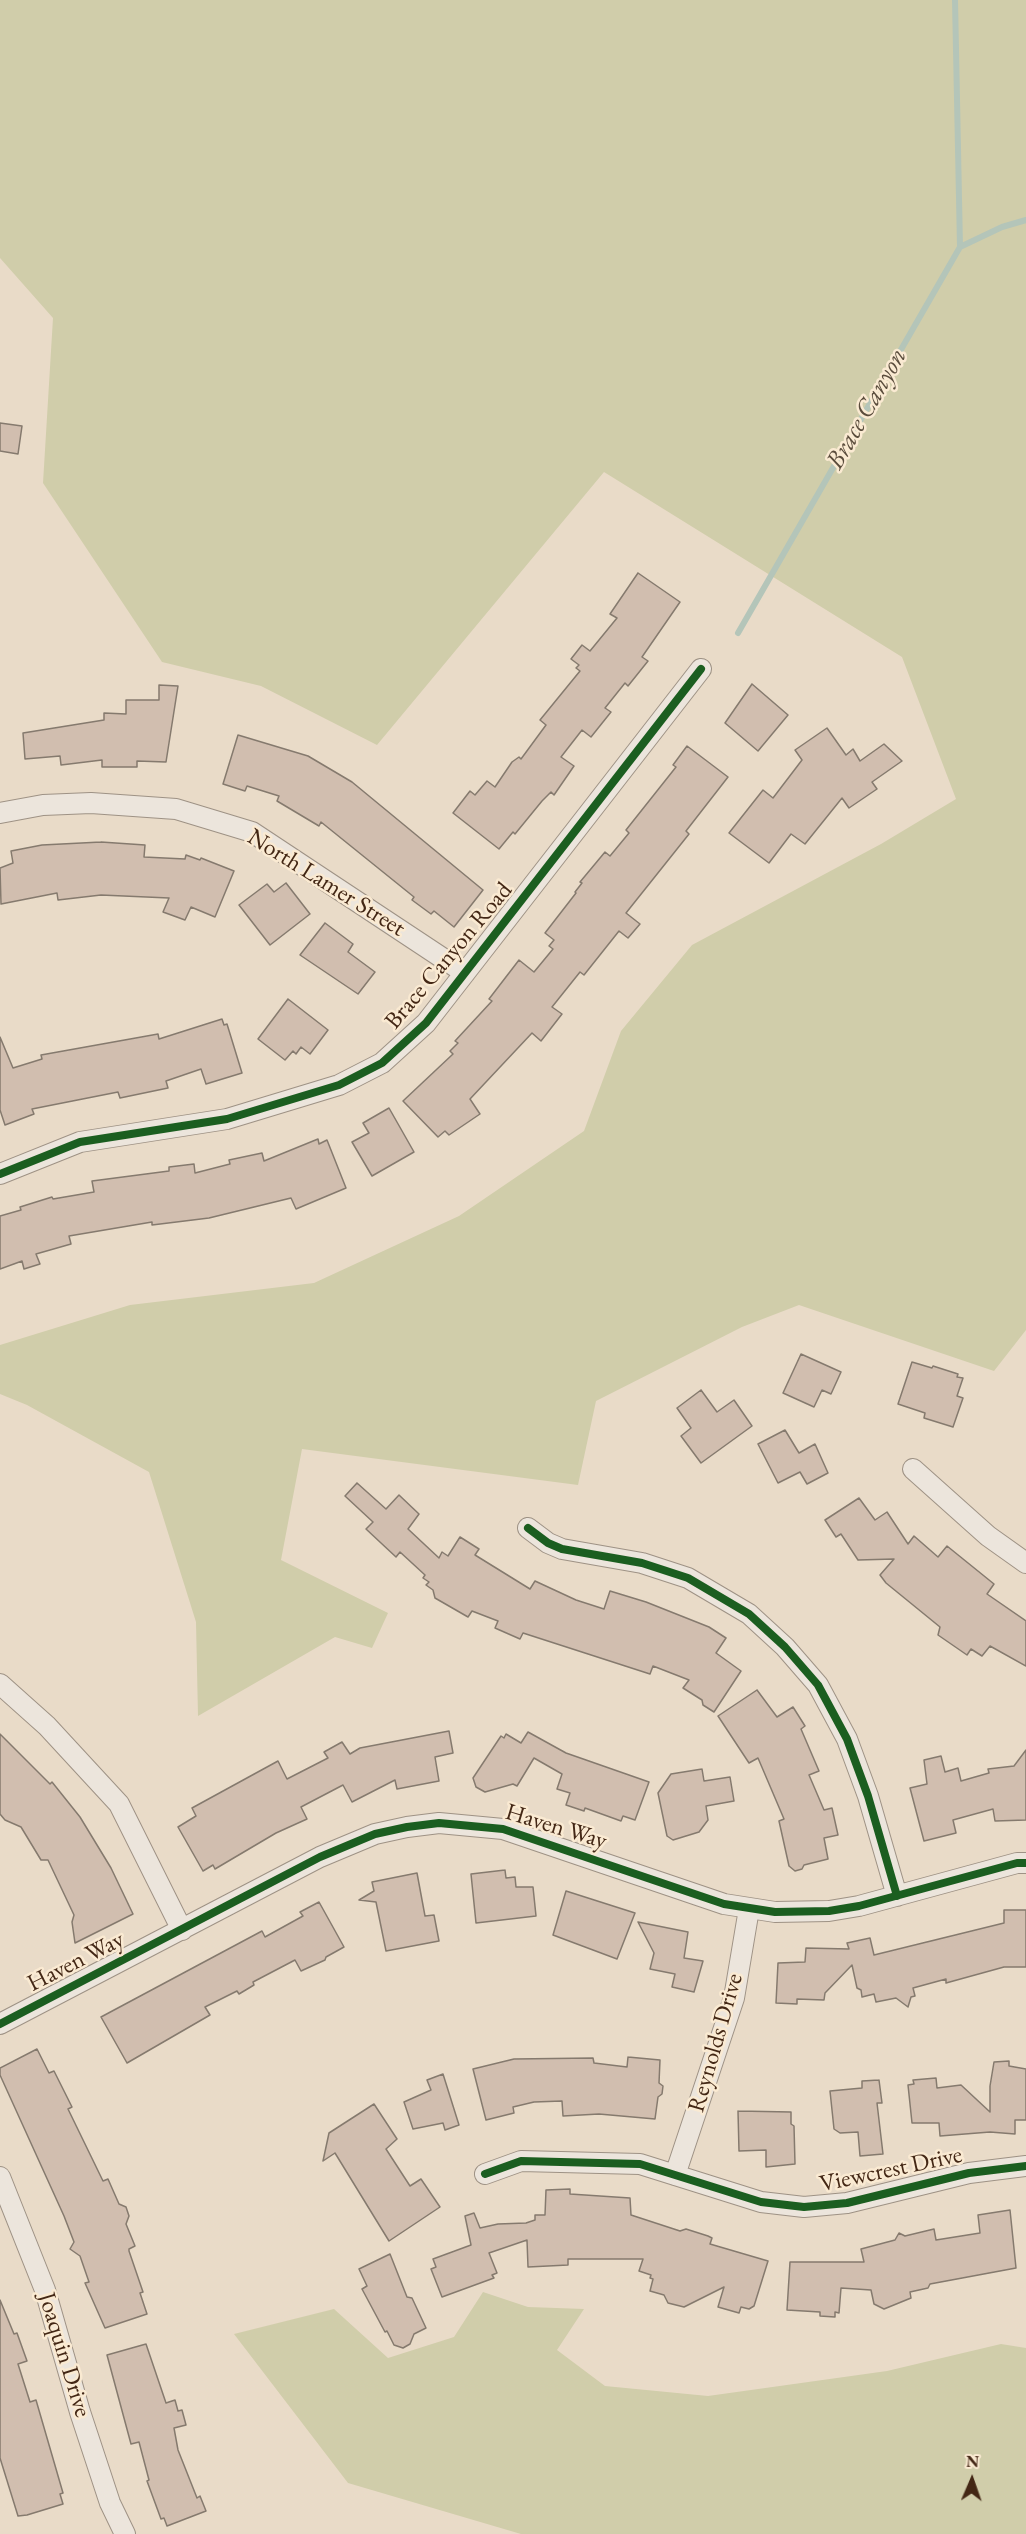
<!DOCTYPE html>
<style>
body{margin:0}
#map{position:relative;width:1026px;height:2534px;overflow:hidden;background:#e9dbc8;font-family:"EB Garamond",serif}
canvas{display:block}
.north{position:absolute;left:942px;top:2450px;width:60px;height:60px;-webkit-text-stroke:4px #faead2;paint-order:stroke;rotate:2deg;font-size:16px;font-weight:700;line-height:24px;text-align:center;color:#432715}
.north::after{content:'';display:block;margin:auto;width:21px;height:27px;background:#432715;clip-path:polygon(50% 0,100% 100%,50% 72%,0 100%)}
</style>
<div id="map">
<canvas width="1026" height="2534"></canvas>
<div class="north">N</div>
</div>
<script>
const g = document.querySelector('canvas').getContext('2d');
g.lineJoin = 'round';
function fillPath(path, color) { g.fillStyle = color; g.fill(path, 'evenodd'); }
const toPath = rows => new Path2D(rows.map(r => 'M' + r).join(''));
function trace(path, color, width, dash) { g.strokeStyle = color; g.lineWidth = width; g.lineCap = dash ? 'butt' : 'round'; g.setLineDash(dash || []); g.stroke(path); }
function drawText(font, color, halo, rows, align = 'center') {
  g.font = font + ' "EB Garamond",serif'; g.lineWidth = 5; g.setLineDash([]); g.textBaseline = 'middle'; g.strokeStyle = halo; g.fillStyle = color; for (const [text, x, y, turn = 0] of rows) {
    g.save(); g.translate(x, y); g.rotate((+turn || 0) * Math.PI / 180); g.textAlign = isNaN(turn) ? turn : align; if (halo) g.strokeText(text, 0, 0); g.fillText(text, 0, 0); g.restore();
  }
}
fillPath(toPath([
 [0,0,1026,0,1026,1330,994,1371,799,1305,742,1327,596,1401,578,1485,302,1449,281,1560,388,1613,372,1648,335,1637,198,1716,196,1622,149,1472,27,1405,0,1394,0,1345,130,1305,314,1283,459,1216,584,1131,621,1031,692,945,881,844,956,799,902,657,604,472,377,745,261,686,162,662,43,483,53,318,0,258],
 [483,2292,528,2307,584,2309,557,2350,605,2386,708,2396,887,2371,1001,2344,1026,2348,1026,2534,521,2534,348,2483,234,2334,334,2309,388,2358,454,2337]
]), '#d0cdaa');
trace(toPath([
 [955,0,960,247],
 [738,633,960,247,1002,227,1026,220]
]), '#b4c5b9', 6);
const building = toPath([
 [0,423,22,426,18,454,0,451,0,423],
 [638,573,680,602,642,657,648,661,628,686,625,683,605,708,611,712,591,737,582,730,561,757,574,766,554,795,551,792,542,801,515,834,513,832,499,849,453,813,470,791,475,795,487,781,495,787,512,762,519,757,521,759,546,725,540,720,580,671,576,668,579,665,571,659,582,645,590,651,617,618,610,614,638,573],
 [752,684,788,715,758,751,725,723,752,684],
 [159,685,178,686,166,762,137,761,137,767,102,767,102,760,61,765,60,756,25,759,23,733,104,720,104,713,126,714,126,700,159,700,159,685],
 [827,728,846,755,853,749,860,761,884,744,902,761,872,782,877,789,849,808,842,798,805,844,791,834,769,863,729,833,763,790,773,798,802,760,795,750,827,728],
 [238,735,308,756,352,782,483,890,454,927,434,911,431,914,412,900,414,897,321,822,319,826,277,801,279,796,247,786,245,791,223,784,238,735],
 [687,746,728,777,686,831,689,834,626,913,640,924,628,938,619,931,584,975,580,972,552,1007,562,1014,541,1041,532,1033,470,1099,480,1114,449,1135,445,1131,438,1137,403,1101,453,1054,450,1051,458,1043,455,1041,492,1001,489,999,519,960,534,972,553,949,549,946,554,940,545,933,576,893,575,892,582,883,580,882,605,852,610,856,629,833,626,830,676,767,673,765,687,746],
 [101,842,145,845,144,857,185,859,186,855,200,860,201,858,234,871,215,917,191,907,185,920,163,912,169,898,101,895,58,900,57,893,1,904,0,868,13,863,11,851,42,845,101,842],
 [286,883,310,914,270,945,239,905,267,884,274,892,286,883],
 [325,923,353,944,348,952,375,972,358,994,300,955,325,923],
 [288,999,328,1030,310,1054,301,1047,296,1054,293,1051,285,1060,258,1039,288,999],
 [222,1019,224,1025,227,1024,242,1073,206,1084,201,1069,166,1081,168,1088,120,1098,118,1092,32,1109,34,1114,5,1125,0,1110,0,1037,13,1068,42,1059,41,1055,158,1034,159,1039,222,1019],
 [389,1108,414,1152,372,1176,352,1142,369,1133,363,1123,389,1108],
 [318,1139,319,1144,327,1140,346,1188,296,1209,291,1198,209,1218,152,1225,152,1222,69,1236,71,1244,36,1254,40,1264,24,1269,22,1261,0,1269,0,1216,21,1210,20,1207,52,1197,53,1199,94,1192,92,1181,169,1171,169,1167,194,1164,195,1173,230,1164,229,1160,262,1153,264,1161,318,1139],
 [801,1354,841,1372,831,1394,822,1390,814,1407,783,1393,801,1354],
 [912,1362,932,1368,933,1366,958,1374,957,1377,963,1378,957,1396,963,1398,953,1427,924,1418,925,1413,898,1404,912,1362],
 [701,1390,717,1412,734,1400,752,1426,701,1463,681,1436,691,1428,677,1408,701,1390],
 [785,1430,799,1453,815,1444,828,1473,807,1484,800,1472,778,1483,758,1444,785,1430],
 [357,1483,386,1509,399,1495,419,1514,408,1529,439,1558,442,1552,448,1556,460,1537,479,1549,475,1555,530,1589,535,1581,576,1600,604,1609,610,1591,646,1602,709,1627,726,1638,716,1653,741,1671,714,1712,703,1705,702,1700,683,1688,689,1680,653,1666,650,1674,523,1633,520,1639,495,1628,498,1621,472,1611,468,1617,435,1598,433,1590,426,1585,429,1582,423,1578,425,1575,400,1552,396,1557,366,1529,373,1522,345,1496,357,1483],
 [859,1498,875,1520,887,1512,908,1544,914,1536,938,1557,947,1546,994,1584,987,1594,1026,1621,1026,1666,990,1646,982,1656,971,1649,967,1655,938,1635,940,1627,886,1583,880,1575,894,1559,858,1560,841,1534,836,1537,825,1520,859,1498],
 [757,1690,777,1717,793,1707,805,1726,801,1729,819,1771,809,1775,824,1810,832,1808,838,1835,824,1838,828,1859,804,1865,802,1869,795,1871,789,1866,779,1821,784,1819,758,1758,749,1763,718,1716,757,1690],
 [449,1731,453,1753,435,1757,439,1781,397,1789,395,1780,352,1802,343,1785,301,1807,307,1819,276,1833,215,1869,213,1865,203,1871,178,1827,196,1816,192,1808,278,1761,287,1779,328,1758,324,1752,342,1742,350,1754,360,1748,449,1731],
 [528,1732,566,1753,649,1782,635,1820,623,1816,621,1821,585,1808,584,1811,566,1805,570,1793,557,1789,562,1774,534,1758,517,1786,513,1784,485,1792,476,1787,473,1778,501,1736,504,1738,506,1734,521,1743,528,1732],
 [0,1734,50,1784,52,1782,80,1817,111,1868,133,1914,75,1943,72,1922,74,1915,48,1860,41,1860,21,1827,5,1820,0,1814,0,1734],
 [1026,1750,1026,1820,995,1821,993,1809,953,1820,956,1833,924,1841,910,1788,927,1784,924,1760,941,1756,945,1772,958,1768,961,1781,989,1773,988,1769,1014,1766,1026,1750],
 [702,1769,704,1781,730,1777,734,1801,706,1806,708,1820,699,1832,673,1840,667,1836,658,1793,671,1774,702,1769],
 [505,1870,506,1878,515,1877,516,1887,533,1887,536,1916,476,1923,471,1874,505,1870],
 [417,1873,425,1916,434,1915,439,1941,386,1951,376,1902,359,1900,374,1891,372,1882,417,1873],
 [566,1891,635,1913,617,1959,553,1935,566,1891],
 [319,1902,344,1947,326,1957,325,1960,301,1971,295,1960,253,1982,254,1985,239,1994,237,1991,205,2007,210,2015,127,2063,101,2017,262,1931,265,1937,303,1916,300,1912,319,1902],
 [1004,1910,1026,1910,1026,1967,1004,1967,946,1983,946,1979,913,1988,915,1996,911,1997,908,2007,896,1998,876,2002,874,1994,862,1997,861,1990,857,1988,852,1965,825,1993,824,2000,797,1999,797,2004,776,2003,778,1963,805,1962,806,1948,849,1949,847,1943,870,1938,874,1955,1004,1923,1004,1910],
 [638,1922,688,1932,684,1958,703,1961,694,1992,672,1987,675,1974,650,1969,654,1953,638,1922],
 [37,2049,49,2073,54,2071,72,2107,68,2109,103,2181,108,2179,119,2204,126,2207,129,2216,126,2224,135,2246,129,2249,129,2251,143,2292,140,2293,147,2314,105,2328,85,2283,89,2282,80,2256,70,2249,74,2242,64,2216,0,2075,0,2068,37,2049],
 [628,2057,660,2060,659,2083,663,2086,662,2094,658,2097,655,2119,599,2114,563,2116,562,2101,534,2102,513,2107,514,2113,486,2120,473,2069,514,2059,593,2058,594,2063,627,2067,628,2057],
 [1009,2061,1009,2066,1026,2069,1026,2120,1015,2120,1015,2134,990,2132,940,2136,939,2123,912,2123,908,2085,914,2084,913,2080,936,2078,937,2088,961,2085,990,2112,990,2086,994,2062,1009,2061],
 [443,2074,459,2125,445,2130,443,2123,413,2129,404,2102,431,2090,427,2080,443,2074],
 [879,2080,882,2103,877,2103,883,2154,860,2156,858,2132,840,2133,834,2129,830,2091,862,2088,862,2081,879,2080],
 [374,2104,397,2139,386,2149,410,2186,421,2179,440,2207,389,2241,335,2153,323,2161,329,2133,374,2104],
 [738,2111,791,2112,791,2124,794,2126,795,2164,766,2167,766,2150,739,2151,738,2111],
 [570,2189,570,2194,630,2198,631,2215,680,2231,686,2229,708,2236,712,2238,710,2244,768,2261,754,2306,749,2309,741,2307,739,2313,718,2307,724,2287,684,2307,668,2303,664,2295,650,2291,653,2279,650,2278,651,2275,639,2271,643,2259,568,2259,568,2265,528,2267,527,2240,489,2253,497,2273,492,2275,494,2278,442,2297,431,2269,436,2267,433,2259,471,2245,465,2216,474,2213,480,2228,498,2224,526,2223,535,2220,535,2215,545,2215,546,2190,570,2189],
 [1010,2210,1016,2268,930,2284,928,2288,910,2292,911,2298,884,2309,874,2304,871,2290,841,2288,839,2313,835,2312,835,2317,820,2316,820,2312,787,2310,790,2262,864,2262,861,2249,895,2240,899,2233,905,2236,934,2229,936,2240,980,2233,978,2215,1010,2210],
 [390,2254,407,2297,412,2298,426,2328,414,2334,410,2344,403,2348,394,2345,387,2331,385,2332,362,2289,367,2286,359,2269,390,2254],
 [0,2300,14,2334,17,2333,27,2361,18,2364,30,2402,36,2400,63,2493,60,2494,63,2504,27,2515,18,2516,0,2458,0,2300],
 [146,2344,166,2403,175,2400,178,2411,182,2410,186,2425,174,2428,178,2450,197,2498,200,2496,206,2511,167,2526,164,2518,161,2519,147,2481,149,2480,139,2442,131,2444,107,2355,146,2344]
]);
fillPath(building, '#d1beaf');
trace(building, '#857a6e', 1.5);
const street = toPath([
 [0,813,43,805,91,803,176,809,252,832,465,973],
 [0,1174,80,1142,227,1119,339,1085,382,1063,426,1023,701,669],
 [913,1469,988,1536,1026,1563],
 [528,1528,548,1543,562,1549,642,1563,688,1578,749,1614,785,1647,818,1685,847,1739,868,1796,897,1896],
 [0,1684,47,1726,119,1804,182,1930],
 [0,2024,320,1857,375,1834,407,1827,439,1823,503,1829,724,1904,775,1912,829,1911,859,1906,1017,1863,1026,1863],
 [485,2174,521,2161,640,2164,761,2202,804,2207,847,2203,969,2173,1026,2166],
 [675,2175,734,1998,749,1909],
 [0,2177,45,2290,80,2412,110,2503,125,2534]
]);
trace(street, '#9e9285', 22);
trace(street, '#ece5dc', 20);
trace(toPath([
 [0,1174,80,1142,227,1119,339,1085,382,1063,426,1023,701,669],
 [528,1528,548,1543,562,1549,642,1563,688,1578,749,1614,785,1647,818,1685,847,1739,868,1796,897,1896],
 [0,2024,320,1857,375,1834,407,1827,439,1823,503,1829,724,1904,775,1912,829,1911,859,1906,1017,1863,1026,1863],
 [485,2174,521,2161,640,2164,761,2202,804,2207,847,2203,969,2173,1026,2166]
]), '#1b5e20', 8);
drawText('24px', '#432715', '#faead2', [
 ["North Lamer Street",326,883,32],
 ["Brace Canyon Road",449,956,-50],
 ["Haven Way",556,1827,17],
 ["Haven Way",76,1962,-27],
 ["Reynolds Drive",716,2043,-74],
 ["Viewcrest Drive",891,2170,-12],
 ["Joaquin Drive",64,2355,73]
]);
drawText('italic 26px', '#5a4c3c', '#faead2', [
 ["Brace Canyon",867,409,-60]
]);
</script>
